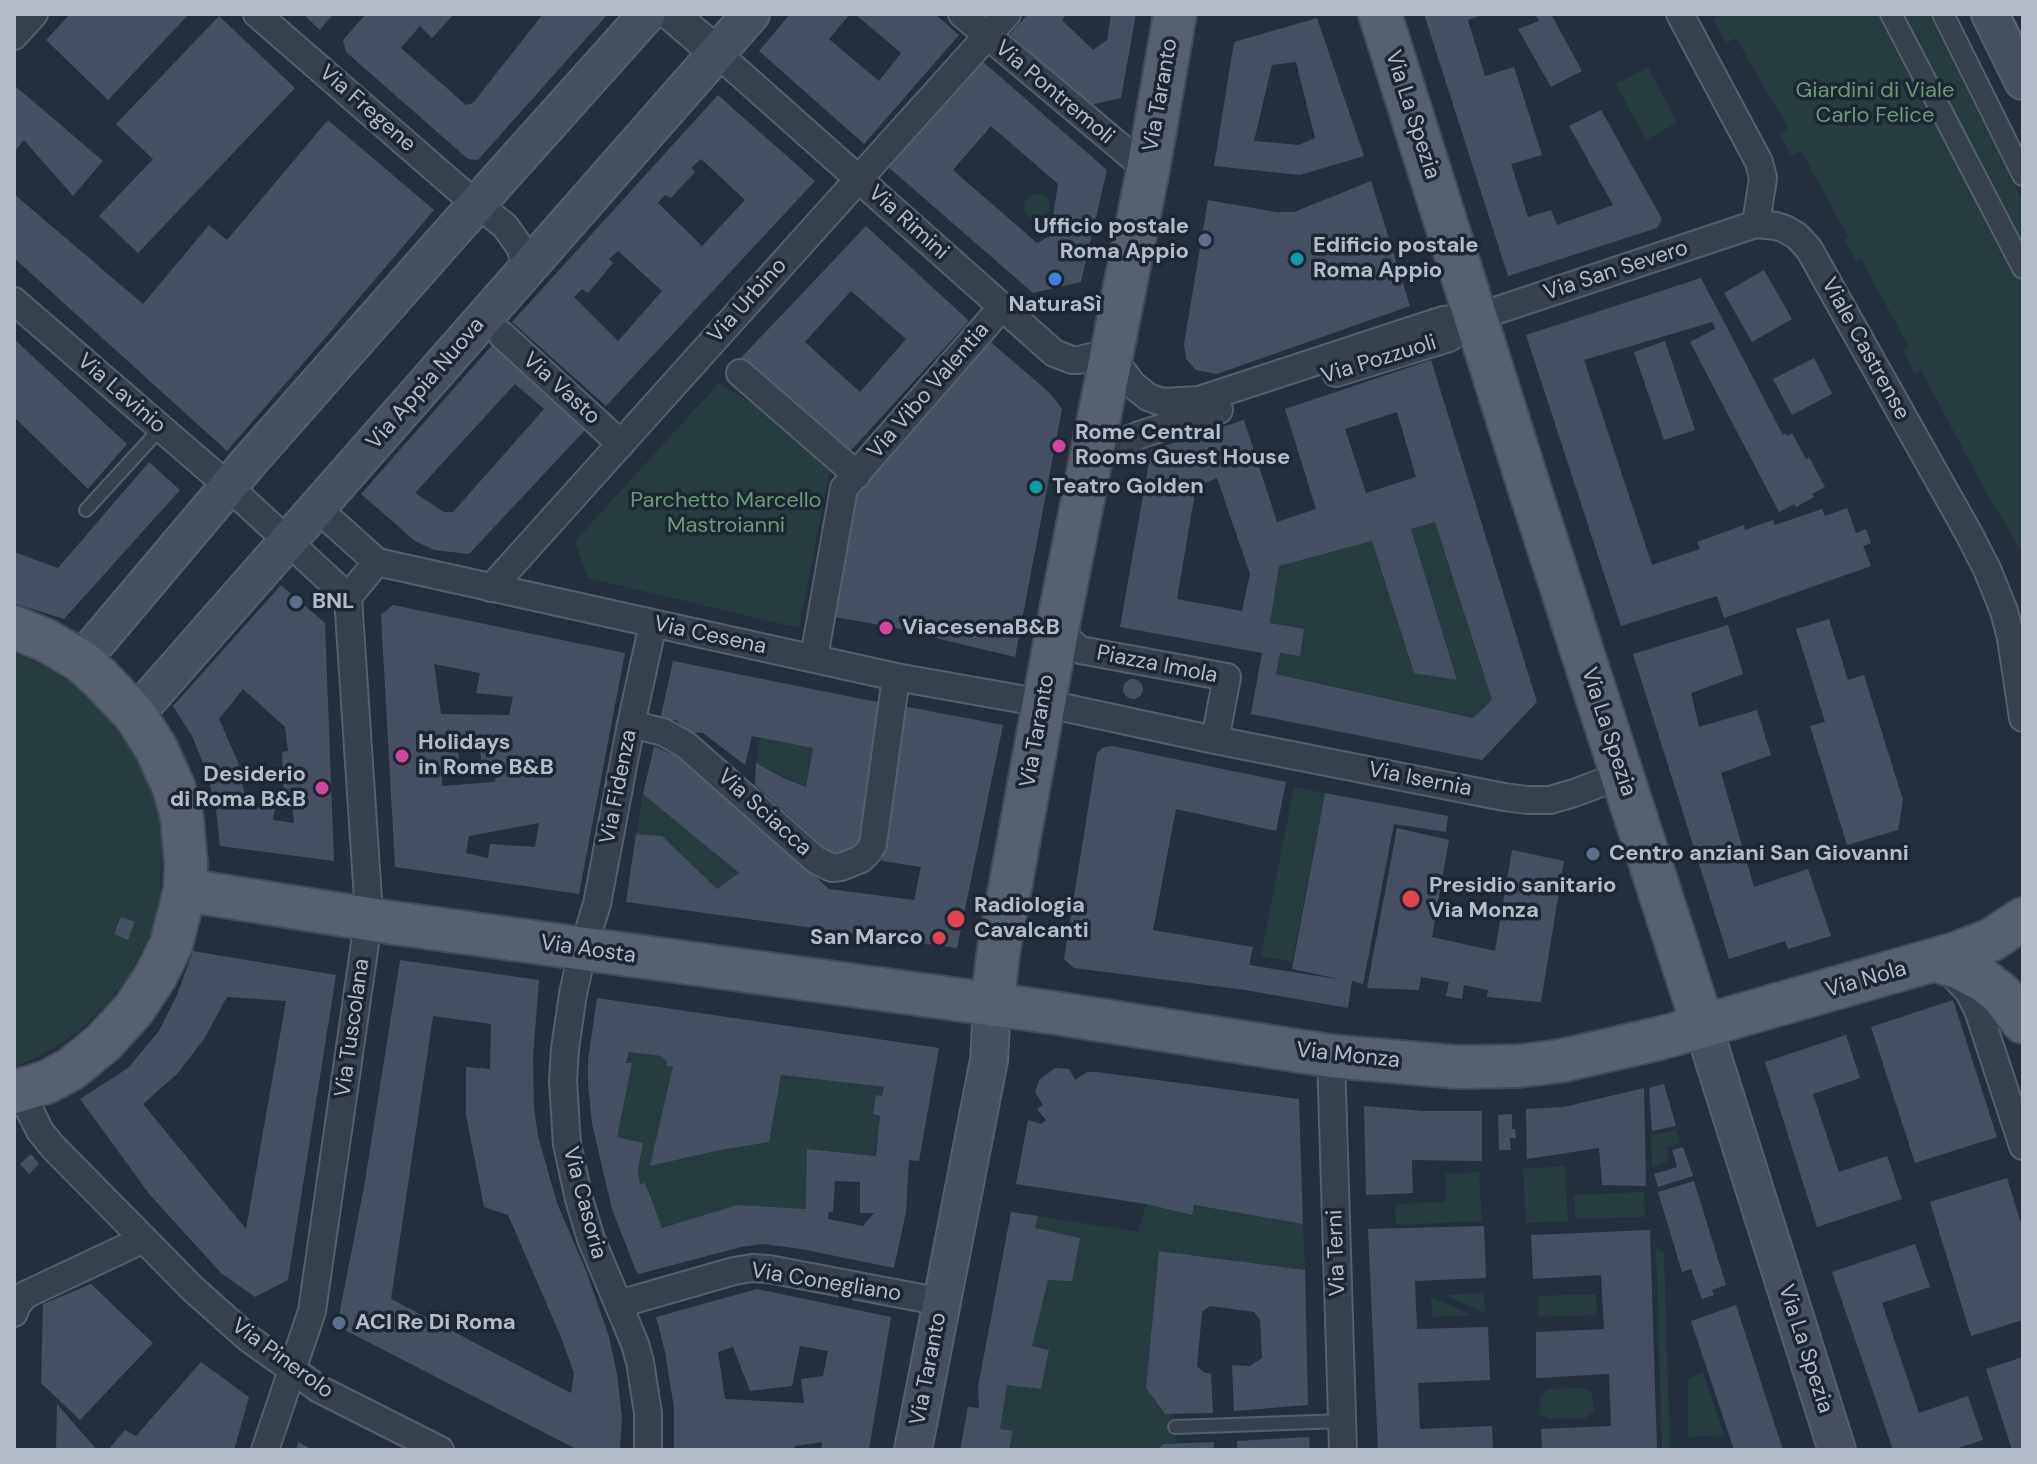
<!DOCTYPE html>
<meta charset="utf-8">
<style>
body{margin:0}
#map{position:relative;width:2037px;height:1464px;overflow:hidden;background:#242f3e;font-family:"DM Sans",sans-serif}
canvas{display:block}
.frame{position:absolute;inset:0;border:16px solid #b4bcc9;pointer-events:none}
</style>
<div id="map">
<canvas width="2037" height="1464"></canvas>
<div class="frame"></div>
</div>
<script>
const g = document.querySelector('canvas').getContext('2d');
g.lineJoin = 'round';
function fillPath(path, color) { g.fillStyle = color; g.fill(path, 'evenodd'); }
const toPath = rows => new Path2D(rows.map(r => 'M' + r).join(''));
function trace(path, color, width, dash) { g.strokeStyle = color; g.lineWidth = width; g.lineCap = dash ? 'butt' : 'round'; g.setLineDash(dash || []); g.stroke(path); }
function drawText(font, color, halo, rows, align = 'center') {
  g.font = font + ' "DM Sans",sans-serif'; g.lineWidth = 7; g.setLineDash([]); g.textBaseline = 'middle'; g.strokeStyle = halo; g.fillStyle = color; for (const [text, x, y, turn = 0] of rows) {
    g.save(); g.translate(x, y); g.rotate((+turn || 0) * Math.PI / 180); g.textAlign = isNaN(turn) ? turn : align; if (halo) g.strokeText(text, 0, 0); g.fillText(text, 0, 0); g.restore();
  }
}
fillPath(toPath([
 [1725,14,1929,14,2023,202,2023,554,1981,483,1921,370,1915,373,1903,351,1909,347,1861,259,1856,261,1844,239,1848,236,1801,151,1791,155,1779,134,1788,128,1736,38,1726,43,1713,20],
 [1648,67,1677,123,1646,140,1616,84],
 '1024 207a13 13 0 1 1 26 0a13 13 0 1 1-26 0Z',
 [719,383,764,411,830,469,799,628,588,578,584,568,575,541],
 [1435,522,1492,700,1473,718,1276,674,1280,653,1300,655,1304,630,1270,623,1279,566,1372,541,1414,673,1457,679,1411,529],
 [14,653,69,678,105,710,144,770,159,816,162,841,160,892,155,916,148,939,127,979,110,1000,78,1032,57,1046,33,1059,14,1067],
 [760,737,813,748,806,787,756,763],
 [1294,787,1325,793,1292,962,1261,956],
 [643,794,739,873,717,889,662,836,636,834],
 [629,1052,661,1056,667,1062,667,1066,673,1066,651,1166,716,1151,769,1142,781,1075,884,1087,882,1096,876,1095,873,1113,880,1116,876,1156,808,1149,806,1209,737,1205,662,1228,645,1183,640,1184,638,1170,643,1143,617,1137,631,1064,626,1063],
 [1676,1130,1680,1143,1667,1147,1668,1161,1652,1168,1651,1135],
 [1565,1166,1568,1221,1526,1223,1523,1169],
 [1479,1172,1482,1221,1396,1225,1395,1204,1446,1202,1445,1174],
 [1644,1192,1645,1217,1575,1219,1574,1195],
 [1146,1204,1192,1215,1194,1205,1303,1224,1305,1270,1159,1251,1146,1388,1164,1414,1174,1414,1177,1443,1163,1444,1157,1450,1009,1450,1013,1432,1000,1429,1007,1385,1041,1388,1049,1350,1032,1346,1048,1280,1079,1238,1035,1228,1038,1216,1138,1232],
 [1656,1248,1664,1253,1670,1450,1662,1450],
 [1484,1293,1485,1313,1444,1295],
 [1596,1294,1597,1315,1539,1317,1538,1296],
 [1431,1297,1472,1315,1432,1317],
 [1703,1372,1724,1435,1688,1437,1688,1379],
 [1583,1388,1592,1393,1594,1412,1585,1418,1549,1419,1539,1414,1540,1396,1548,1389]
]), '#263c3f');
fillPath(toPath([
 [70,14,189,14,108,100,46,40],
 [303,14,333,14,320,30],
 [366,14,454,14,432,38,420,26,401,48,466,105,473,103,543,14,608,14,478,160,468,159,346,52,343,40],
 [790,14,850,14,829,39,879,81,901,53,855,14,935,14,959,35,864,144,759,51],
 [1028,14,1066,14,1062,20,1093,50,1107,40,1111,14,1136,14,1121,98,1090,105,1010,34],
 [1424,14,1485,14,1468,20,1485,76,1514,67,1542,155,1511,164,1528,217,1551,210,1557,225,1613,205,1569,126,1601,110,1662,219,1657,228,1508,276],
 [1535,14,1551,14,1582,71,1551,87,1518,29,1539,21],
 [219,16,295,88,138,253,99,216,153,159,116,124],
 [1317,18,1364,156,1300,175,1214,166,1234,42],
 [1296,62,1315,138,1299,145,1254,141,1272,65],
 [981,60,1107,170,1081,282,1033,293,887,166],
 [991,126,1058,184,1050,236,1037,243,953,170],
 [14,85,103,161,73,196,24,140,14,152],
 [718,95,815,181,606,406,512,322],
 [701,159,745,200,702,246,658,203,665,195,671,198,695,172,691,168],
 [618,251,662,291,618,341,574,297,582,289,588,293,613,263,609,259],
 [328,120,434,210,332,330,227,451,14,258,14,194,143,304,209,225,227,240],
 [1371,181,1410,306,1217,374,1196,370,1186,359,1184,344,1208,200,1276,212,1294,212],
 [866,226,969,321,846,456,738,361],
 [851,291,906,339,860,392,805,342],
 [1764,270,1792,319,1752,342,1724,293],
 [1701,278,1783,435,1785,433,1787,436,1792,433,1806,459,1809,457,1825,487,1812,494,1814,497,1796,507,1794,504,1779,512,1690,342,1715,329,1712,322,1584,360,1652,565,1700,549,1697,542,1744,525,1745,530,1773,520,1775,525,1822,509,1825,516,1847,508,1856,533,1866,529,1871,543,1863,546,1871,566,1724,618,1717,596,1621,626,1526,335],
 [14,339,127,444,88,489,14,417],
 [987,339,1050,393,1062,409,1015,657,923,635,923,633,835,617,859,484],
 [1665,341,1695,430,1664,440,1634,352],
 [494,343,588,427,469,554,434,550,415,541,361,494],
 [515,384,544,409,453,512,444,512,415,493],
 [1814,358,1832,394,1792,415,1773,379],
 [1431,360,1537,702,1482,760,1251,714,1262,653,1120,627,1151,450,1244,420,1277,522,1316,509,1285,409],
 [1397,412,1416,477,1366,493,1345,429],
 [1217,478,1250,574,1242,611,1177,599,1196,487],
 [1435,522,1492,700,1473,718,1276,674,1280,653,1300,656,1304,629,1270,623,1279,566,1372,541,1414,673,1457,680,1411,529],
 [149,462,180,490,64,619,14,603,14,552,58,568],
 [281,585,325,623,334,861,220,846,216,810,207,773,192,736,173,706],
 [243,689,285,727,288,751,282,752,284,805,292,804,294,823,273,820,275,809,247,806,238,762,219,719],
 [393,605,625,653,579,894,395,867,381,615],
 [434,664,480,673,476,693,513,697,509,715,441,714],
 [457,738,479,738,482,766,497,769,495,782,442,786,442,770,459,766],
 [539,823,535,847,490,844,488,858,466,853,469,836],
 [1829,619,1848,680,1864,675,1903,800,1898,830,1847,845,1810,726,1825,722,1796,629],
 [1728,625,1743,674,1691,693,1699,727,1757,710,1771,755,1721,773,1754,887,1808,869,1831,936,1788,949,1785,941,1729,959,1633,654],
 [673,661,882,703,863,849,835,857,755,785,756,763,784,778,806,787,813,748,752,736,745,765,703,733,687,732,676,720,660,720],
 '1123 689a10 10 0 1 1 20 0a10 10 0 1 1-20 0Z',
 [903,706,1003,725,957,948,626,902,636,834,662,836,717,889,739,873,643,794,654,746,671,754,688,757,829,889,914,900,921,867,882,861],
 [1112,746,1286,782,1276,831,1176,809,1153,930,1253,947,1249,965,1343,980,1292,969,1325,793,1448,816,1446,832,1394,824,1363,984,1352,981,1348,1008,1245,990,1074,968,1064,959,1097,753,1104,747],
 [1397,828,1449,840,1432,937,1495,951,1512,850,1564,861,1541,1002,1487,997,1488,990,1464,985,1462,999,1446,996,1449,982,1421,977,1419,990,1367,988],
 [121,917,135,922,128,940,114,934],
 [193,951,336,975,288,1280,255,1297,221,1273,150,1195,80,1099,128,1068,159,1031,177,995],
 [227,997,286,1001,246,1229,143,1104,177,1074,204,1039],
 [400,960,539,980,533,1057,534,1108,538,1136,557,1203,587,1273,609,1337,617,1374,622,1418,620,1450,578,1450,337,1326,364,1187],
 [433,1016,491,1024,490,1069,466,1067,466,1115,484,1207,508,1215,561,1337,574,1373,571,1393,391,1299],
 [597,998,939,1048,919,1161,909,1160,906,1212,894,1268,801,1249,763,1244,741,1247,639,1274,636,1271,612,1209,592,1124,588,1083,588,1060],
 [629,1052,661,1056,667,1062,667,1066,673,1066,650,1166,716,1151,769,1142,781,1075,884,1087,882,1096,876,1095,873,1114,880,1116,876,1156,807,1149,806,1209,737,1205,662,1228,645,1183,640,1184,638,1170,643,1143,617,1137,632,1063,626,1063],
 [835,1181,860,1182,860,1213,874,1213,863,1226,828,1219,829,1212,833,1212],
 [1953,1000,1997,1137,1915,1163,1871,1027],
 [1846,1035,1860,1078,1813,1094,1839,1172,1887,1156,1902,1199,1817,1227,1765,1062],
 [1055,1068,1069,1069,1075,1080,1087,1072,1097,1072,1299,1099,1303,1224,1194,1205,1192,1215,1146,1204,1016,1184,1028,1120,1041,1124,1046,1120,1037,1109,1043,1105,1035,1092,1039,1080],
 [1664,1084,1676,1126,1652,1131,1649,1088],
 [1644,1088,1646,1186,1602,1185,1599,1148,1527,1159,1526,1109,1564,1107],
 [1364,1106,1423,1111,1482,1111,1482,1161,1412,1160,1413,1193,1366,1195],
 [1512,1114,1512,1129,1515,1129,1516,1138,1510,1138,1511,1150,1499,1150,1498,1115],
 [1683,1147,1693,1176,1658,1187,1654,1174,1677,1167,1672,1150],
 [31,1154,39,1164,29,1174,20,1164],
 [2007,1178,2023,1230,2023,1320,1971,1336,1930,1202],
 [1694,1181,1726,1285,1712,1290,1714,1295,1702,1299,1691,1269,1682,1272,1658,1192],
 [1011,1212,1038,1216,1035,1228,1080,1238,1072,1281,1048,1280,1032,1346,1049,1350,1041,1389,1007,1385,1000,1429,1013,1431,1009,1450,960,1450,968,1407,979,1408,978,1387],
 [1484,1226,1486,1278,1415,1281,1417,1329,1488,1327,1490,1380,1418,1383,1420,1429,1492,1426,1493,1450,1378,1450,1368,1229],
 [1650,1230,1657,1450,1542,1450,1541,1429,1611,1426,1609,1374,1536,1378,1536,1332,1604,1329,1601,1275,1533,1279,1531,1235],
 [1915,1244,1930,1287,1882,1303,1919,1413,1968,1396,1983,1440,1952,1450,1893,1450,1832,1272],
 [1159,1251,1305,1270,1308,1405,1234,1411,1232,1365,1250,1366,1262,1358,1260,1320,1254,1312,1210,1306,1202,1312,1197,1366,1203,1372,1211,1374,1213,1413,1165,1414,1146,1388],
 [91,1284,153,1343,80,1420,41,1383,43,1304],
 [757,1289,891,1317,869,1450,821,1450,822,1442,795,1446,794,1450,674,1450,674,1408,665,1352,656,1317],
 [800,1346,828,1351,823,1376,801,1379,804,1403,725,1399,718,1352,733,1347,750,1391,792,1386],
 [1736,1305,1783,1450,1734,1450,1691,1321],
 [2023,1357,2023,1450,2012,1450,1986,1369],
 [201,1362,249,1397,234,1450,108,1450,125,1430,136,1436],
 [57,1404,97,1450,56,1450],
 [1309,1437,1310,1450,1237,1450,1237,1441],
 [298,1442,313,1450,296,1450],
 [1214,1442,1214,1450,1157,1450,1163,1444]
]), '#455162');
const service = toPath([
 [86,510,160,429],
 [1175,1427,1343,1421]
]);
const pedestrian = toPath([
 [1891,14,2023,268],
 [1943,14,2023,175]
]);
const minor = toPath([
 [257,14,457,188,505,226,520,247,527,269],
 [962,14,1148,170],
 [1680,14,1759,162,1763,178,1756,224],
 [14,36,34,14],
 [717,53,1054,353,1072,360,1079,360,1112,352,1121,369,1133,385,1148,397,1162,402,1199,400,1443,320,1477,317,1756,224,1776,226,1785,229,1797,236,1809,249,1969,534,1987,569,2004,611,2011,638,2023,718],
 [14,301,228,486,348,597,377,562,317,508],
 [502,335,621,444],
 [740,373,857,475],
 [1336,373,1449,338,1477,317],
 [1090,470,1101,457,1115,445,1142,434,1219,410],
 [377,562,896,677,1043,703,1215,740,1504,797,1527,800,1550,800,1574,793,1622,775],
 [491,588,1007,14],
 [1059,620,1065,637,1080,650,1227,677,1215,740],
 [814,657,844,488,1002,307],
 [631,724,663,732,686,745,816,860,832,868,841,867,861,859,869,851,873,844,896,677],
 [1950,972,1969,992,1978,1010,2023,1146],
 [1331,1056,1343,1450],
 [20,1091,40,1131,52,1146,193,1289,248,1338,319,1389,440,1450],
 [619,1304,734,1271,752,1268,769,1269,942,1302],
 [14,1313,17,1305,25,1295,144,1239],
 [265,1450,312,1311,365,943,368,899,348,597],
 [648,1450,648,1413,640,1362,635,1344,591,1239,579,1199,567,1144,563,1081,565,1049,573,994,583,949,597,904,631,724,653,624]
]);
const tertiary = toPath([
 [671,14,717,53]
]);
const secondary = toPath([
 [1990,14,2023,81],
 [81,661,248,463,451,233,647,14],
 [135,715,751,14],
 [1703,1026,1837,1450],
 [913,1450,989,1060,992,1005]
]);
const primary = toPath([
 [1380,14,1531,493,1703,1026],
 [14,627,47,641,81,661,100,678,135,715,156,748,174,788,182,818,186,863,185,890,171,945,155,977,134,1009,103,1043,71,1069,47,1082,14,1092],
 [185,890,394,923,1042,1011,1331,1056,1458,1067,1519,1066,1560,1061,1661,1038,1958,953,1991,940,2023,919],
 [1934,960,1958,967,1983,980,2001,994,2023,1022],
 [992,1005,999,948,1059,620,1148,170,1175,14]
]);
trace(service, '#565f6c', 16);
trace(pedestrian, '#565f6c', 24);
trace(minor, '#565f6c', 30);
trace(tertiary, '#565f6c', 36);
trace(secondary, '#565f6c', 40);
trace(primary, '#414a57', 46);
trace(service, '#38414e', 12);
trace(pedestrian, '#38414e', 20);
trace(minor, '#38414e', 26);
trace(tertiary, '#38414e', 32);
trace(secondary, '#465061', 36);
trace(primary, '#56606e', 42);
trace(toPath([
 [2011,14,2023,39]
]), '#5a6575', 2);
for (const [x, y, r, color] of [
 [1205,240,8,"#5c6f8a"],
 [1297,259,8,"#0f9aa8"],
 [1055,279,8,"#3f7fe0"],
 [1059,446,8,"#d1479c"],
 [1036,487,8,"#0f9aa8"],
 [296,602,8,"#5c6f8a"],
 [886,628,8,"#d1479c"],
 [402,756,8,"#d1479c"],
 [322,788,8,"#d1479c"],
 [1593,854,8,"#5c6f8a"],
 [1411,899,10,"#e0444e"],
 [956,919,10,"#e0444e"],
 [939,938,8,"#e0444e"],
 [339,1323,8,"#5c6f8a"]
]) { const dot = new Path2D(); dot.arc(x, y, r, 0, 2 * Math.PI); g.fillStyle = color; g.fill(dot); trace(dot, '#1d2633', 3); }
drawText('22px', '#6b9a76', '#1d2633', [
 ["Giardini di Viale",1875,91],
 ["Carlo Felice",1875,116],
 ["Parchetto Marcello",726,501],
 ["Mastroianni",726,526]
]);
drawText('22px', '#b4bcc9', '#1d2633', [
 ["Via Pontremoli",1054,93,40],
 ["Via Taranto",1161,95,-80],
 ["Via Fregene",367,109,41],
 ["Via La Spezia",1412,115,72],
 ["Via Rimini",908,223,42],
 ["Via San Severo",1616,271,-18],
 ["Via Urbino",748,301,-48],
 ["Viale Castrense",1865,349,61],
 ["Via Pozzuoli",1379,360,-17],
 ["Via Appia Nuova",426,384,-49],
 ["Via Vasto",561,389,42],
 ["Via Vibo Valentia",929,391,-49],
 ["Via Lavinio",121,394,41],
 ["Via Cesena",710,636,12],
 ["Piazza Imola",1157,665,11],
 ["Via Taranto",1038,731,-80],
 ["Via La Spezia",1608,732,72],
 ["Via Isernia",1420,780,11],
 ["Via Fidenza",619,787,-79],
 ["Via Sciacca",764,813,42],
 ["Via Aosta",588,950,8],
 ["Via Nola",1866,980,-16],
 ["Via Tuscolana",353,1028,-82],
 ["Via Monza",1348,1056,6],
 ["Via Casoria",584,1203,75],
 ["Via Terni",1337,1253,-92],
 ["Via Conegliano",826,1283,9],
 ["Via La Spezia",1805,1349,72],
 ["Via Pinerolo",282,1359,36],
 ["Via Taranto",929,1369,-79]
]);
drawText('bold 22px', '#b4bcc9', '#1d2633', [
 ["Ufficio postale",1189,227,"right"],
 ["Roma Appio",1189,252,"right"],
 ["Edificio postale",1313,246],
 ["Roma Appio",1313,271],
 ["NaturaSì",1055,305,"center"],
 ["Rome Central",1075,433],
 ["Rooms Guest House",1075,458],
 ["Teatro Golden",1052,487],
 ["BNL",312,602],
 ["ViacesenaB&B",902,628],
 ["Holidays",418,743],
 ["in Rome B&B",418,768],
 ["Desiderio",306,775,"right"],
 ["di Roma B&B",306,800,"right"],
 ["Centro anziani San Giovanni",1609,854],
 ["Presidio sanitario",1429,886],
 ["Via Monza",1429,911],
 ["Radiologia",974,906],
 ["Cavalcanti",974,931],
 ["San Marco",923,938,"right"],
 ["ACI Re Di Roma",355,1323]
], 'left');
</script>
